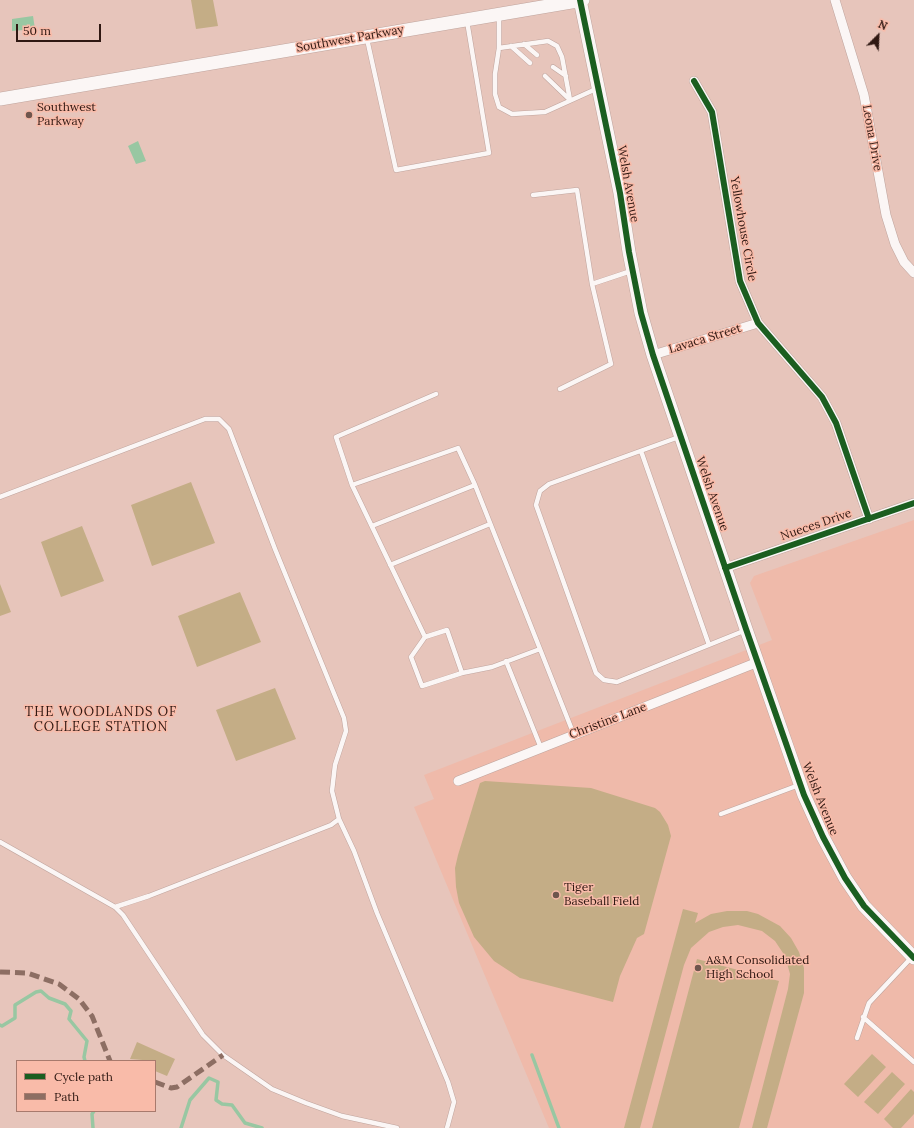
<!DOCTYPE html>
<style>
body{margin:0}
#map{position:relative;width:914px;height:1128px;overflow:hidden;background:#e7c5bb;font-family:Lora,serif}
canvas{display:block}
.legend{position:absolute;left:16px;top:1060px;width:140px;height:52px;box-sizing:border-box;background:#f9bba9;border:1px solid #a87a6d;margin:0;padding:5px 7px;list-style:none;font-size:12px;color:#2f1812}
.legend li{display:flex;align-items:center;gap:8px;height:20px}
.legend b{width:20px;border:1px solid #a87a6d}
.north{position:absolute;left:858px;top:16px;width:40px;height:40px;-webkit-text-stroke:3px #f9bba9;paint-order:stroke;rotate:24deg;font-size:11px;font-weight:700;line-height:16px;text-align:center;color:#2f1812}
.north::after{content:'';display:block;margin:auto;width:14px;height:18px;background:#2f1812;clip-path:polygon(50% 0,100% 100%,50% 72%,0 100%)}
.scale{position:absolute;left:16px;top:24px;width:85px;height:18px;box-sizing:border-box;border:2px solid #2f1812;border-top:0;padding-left:5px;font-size:12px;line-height:14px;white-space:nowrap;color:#2f1812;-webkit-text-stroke:3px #f9bba9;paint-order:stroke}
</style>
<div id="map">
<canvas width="914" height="1128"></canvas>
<ul class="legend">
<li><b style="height:5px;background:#1b5e20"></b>Cycle path</li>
<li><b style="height:5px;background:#8d6e63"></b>Path</li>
</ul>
<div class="north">N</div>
<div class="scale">50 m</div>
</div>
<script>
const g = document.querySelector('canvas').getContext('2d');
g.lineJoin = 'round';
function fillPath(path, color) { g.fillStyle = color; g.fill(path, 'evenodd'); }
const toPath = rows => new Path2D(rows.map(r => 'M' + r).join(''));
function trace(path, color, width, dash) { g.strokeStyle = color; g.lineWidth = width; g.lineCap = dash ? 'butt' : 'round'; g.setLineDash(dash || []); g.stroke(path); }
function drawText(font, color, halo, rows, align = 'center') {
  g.font = font + ' Lora,serif'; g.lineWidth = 3; g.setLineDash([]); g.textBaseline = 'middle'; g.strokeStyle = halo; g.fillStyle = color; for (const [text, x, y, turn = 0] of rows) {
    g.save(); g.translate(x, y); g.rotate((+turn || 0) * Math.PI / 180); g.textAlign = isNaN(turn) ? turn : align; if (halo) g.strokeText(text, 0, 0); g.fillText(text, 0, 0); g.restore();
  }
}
fillPath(toPath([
 [914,520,914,1128,549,1128,414,807,434,799,424,775,772,640,750,583,754,576]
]), '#efbaaa');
fillPath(toPath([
 [191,0,213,0,218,26,196,29],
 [191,482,215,543,152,566,131,505],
 [82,526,104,581,61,597,41,542],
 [0,584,11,612,0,616],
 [240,592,261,642,197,667,178,616],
 [275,688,296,739,236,761,216,710],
 [485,781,591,788,655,808,660,812,668,825,671,836,644,934,637,938,620,976,613,1002,520,978,494,961,474,937,459,903,456,887,455,868,458,855,480,783],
 [683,909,698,913,695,923,711,914,727,911,747,911,758,914,780,926,791,938,799,952,804,968,804,993,767,1128,752,1128,788,989,790,974,785,956,775,941,762,931,738,925,723,927,709,932,691,948,684,965,640,1128,624,1128],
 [697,959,779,981,739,1128,652,1128],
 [137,1042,175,1059,167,1076,155,1071,155,1061,130,1059],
 [872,1054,886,1067,858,1097,844,1084],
 [892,1072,905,1084,878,1114,864,1102],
 [911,1089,914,1092,914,1114,901,1128,893,1128,884,1119]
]), '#c4ad86');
fillPath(toPath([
 [33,16,35,29,12,31,12,19],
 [138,141,146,161,136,164,128,146]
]), '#98c7a2');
trace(toPath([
 [0,1025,2,1026,15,1018,15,1005,36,992,41,991,49,998,65,1004,71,1011,69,1019,87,1041,84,1057,85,1061],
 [532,1055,559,1128],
 [93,1128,92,1114,94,1111],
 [181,1128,190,1100,209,1078,218,1082,216,1100,222,1104,232,1105,245,1123,262,1128]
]), '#98c7a2', 3.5);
const lane = toPath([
 [499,16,499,48,495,74,495,94,499,107,512,114,545,112,596,89],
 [367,39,396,170,489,153,467,21],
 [524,44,537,55],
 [511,46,530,63],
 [499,48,548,41,557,46,562,57,570,100],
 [553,67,566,76],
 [545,76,570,100],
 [533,195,577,190,592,284],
 [560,389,611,364,592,284,631,271],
 [679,437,549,484,540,491,536,505,596,673,604,680,617,682,746,630],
 [641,451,709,645],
 [352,485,336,437,436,394],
 [0,497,205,419,219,419,229,429,275,549,344,718,346,731,335,765,332,791,339,819,354,851,377,913,448,1082,454,1102,447,1128],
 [372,526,475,485],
 [390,565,490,524],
 [425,637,411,657,422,686,462,673],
 [540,649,492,667,462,673,447,630,425,637,352,485,458,448,475,485,540,649,574,735],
 [506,661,541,748],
 [721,814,799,785],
 [0,842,115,907,123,915,203,1035,223,1055,272,1089,306,1103,342,1116,397,1128],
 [115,907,149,896,331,825,339,819],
 [863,1017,914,1062],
 [857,1038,869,1003,911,958]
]);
const street = toPath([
 [835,0,864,95,886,215,895,244,904,262,914,273],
 [694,81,712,112,740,281,758,323,822,397,836,423,869,519],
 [653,355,758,323],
 [725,568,914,503],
 [458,781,758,662]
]);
const secondary = toPath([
 [580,0,620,193,629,252,641,313,653,355,746,629,804,795,823,837,845,878,864,906,914,958],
 [0,99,583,0]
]);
trace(lane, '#bfa49d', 5.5);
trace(street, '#bfa49d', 10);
trace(secondary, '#bfa49d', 14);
trace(lane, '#fbf6f5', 4.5);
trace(street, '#fbf6f5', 9);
trace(secondary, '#fbf6f5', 13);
trace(toPath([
 [0,972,27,973,59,984,79,999,92,1016,110,1061],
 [155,1082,171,1088,177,1087,223,1055]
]), '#8d6e63', 5, [10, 5]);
trace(toPath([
 [580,0,620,193,629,252,641,313,653,355,746,629,804,795,823,837,845,878,864,906,914,958],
 [694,81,712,112,740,281,758,323,822,397,836,423,869,519],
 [725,568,914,503]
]), '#1b5e20', 6);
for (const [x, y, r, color] of [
 [29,115,4,"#6f554d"],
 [556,895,4,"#6f554d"],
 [698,968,4,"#6f554d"]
]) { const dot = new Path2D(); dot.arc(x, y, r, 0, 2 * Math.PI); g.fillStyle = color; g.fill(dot); trace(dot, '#f9bba9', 1.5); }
drawText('12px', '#2f1812', '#f9bba9', [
 ["Southwest Parkway",350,39,-10],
 ["Leona Drive",872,138,80],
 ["Welsh Avenue",628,184,80],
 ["Yellowhouse Circle",743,229,80],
 ["Lavaca Street",705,339,-17],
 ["Welsh Avenue",712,494,71],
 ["Nueces Drive",816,525,-19],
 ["Christine Lane",608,721,-21],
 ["Welsh Avenue",820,799,68]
]);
drawText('12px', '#2f1812', '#f9bba9', [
 ["Southwest",37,108],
 ["Parkway",37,122],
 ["Tiger",564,888],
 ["Baseball Field",564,902],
 ["A&M Consolidated",706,961],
 ["High School",706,975]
], 'left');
g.letterSpacing = '1px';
drawText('13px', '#2f1812', '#f9bba9', [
 ["THE WOODLANDS OF",101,712],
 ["COLLEGE STATION",101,727]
]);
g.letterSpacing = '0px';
</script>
